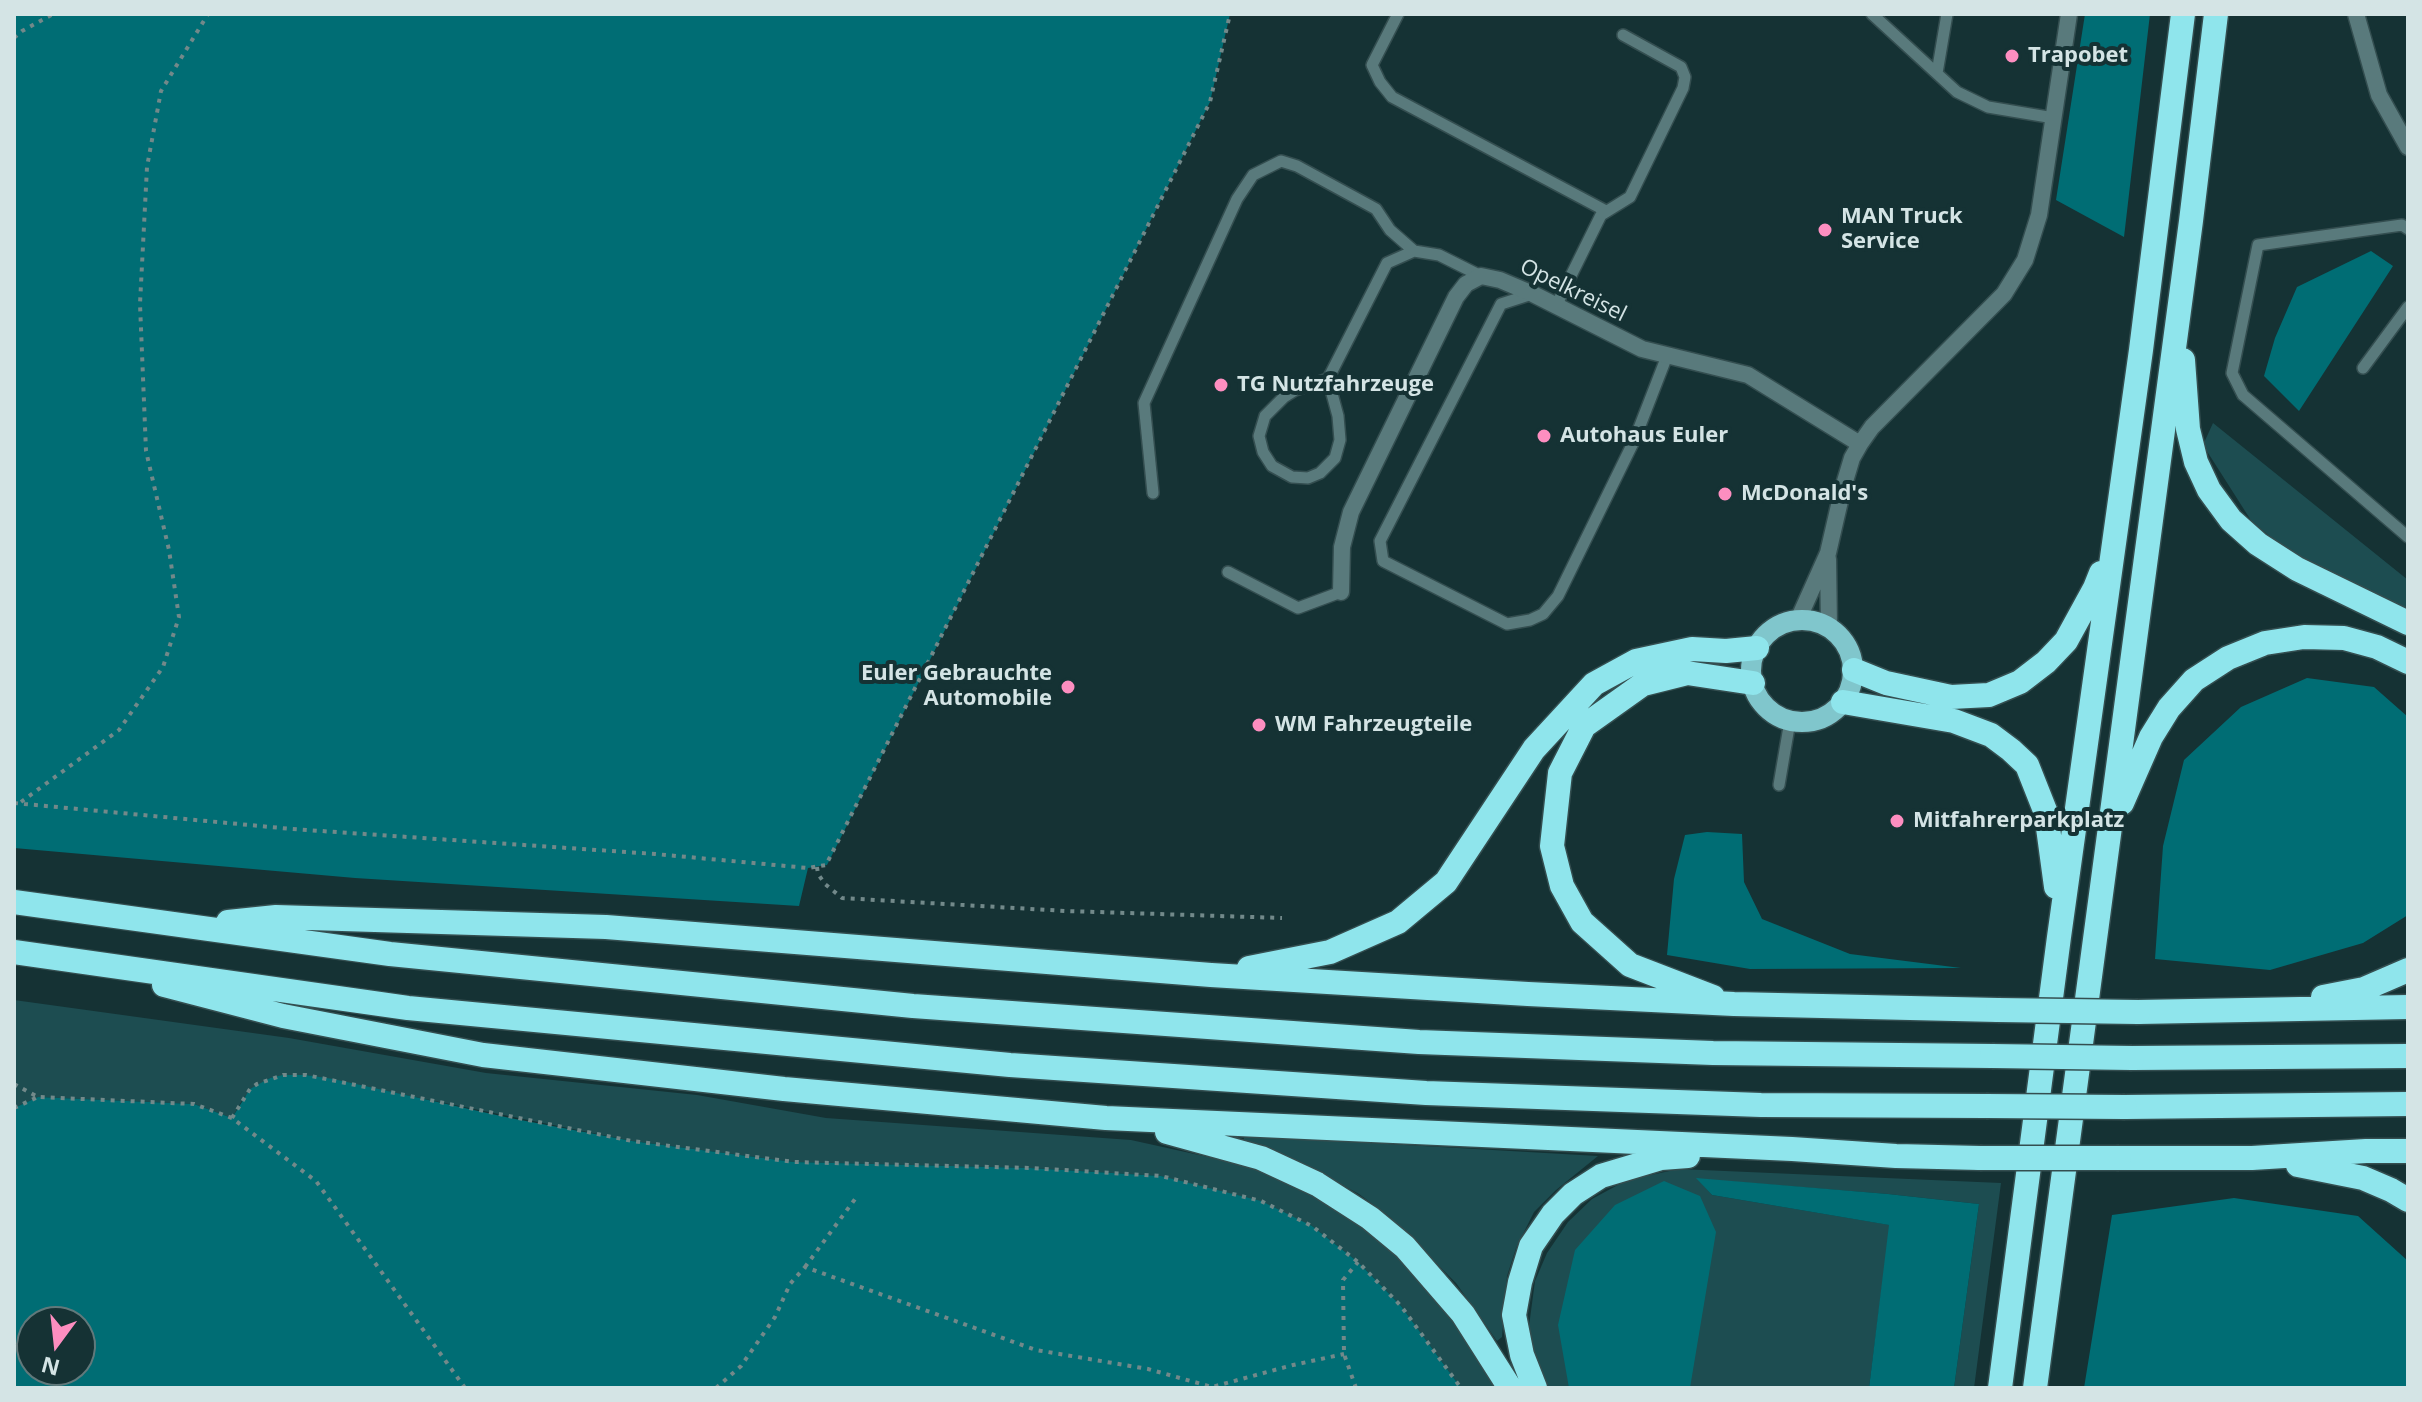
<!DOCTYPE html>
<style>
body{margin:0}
#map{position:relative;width:2422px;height:1402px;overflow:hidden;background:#153234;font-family:"Open Sans",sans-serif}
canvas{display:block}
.frame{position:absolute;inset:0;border:16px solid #d4e4e5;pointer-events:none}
.north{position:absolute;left:16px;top:1306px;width:80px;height:80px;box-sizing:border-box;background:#153234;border:2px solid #61797b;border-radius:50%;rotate:195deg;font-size:22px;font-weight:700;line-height:32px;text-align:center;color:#d4e4e5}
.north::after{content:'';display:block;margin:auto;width:28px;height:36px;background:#fd8ec0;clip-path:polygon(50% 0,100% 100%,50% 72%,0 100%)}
</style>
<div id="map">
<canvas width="2422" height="1402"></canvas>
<div class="frame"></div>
<div class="north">N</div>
</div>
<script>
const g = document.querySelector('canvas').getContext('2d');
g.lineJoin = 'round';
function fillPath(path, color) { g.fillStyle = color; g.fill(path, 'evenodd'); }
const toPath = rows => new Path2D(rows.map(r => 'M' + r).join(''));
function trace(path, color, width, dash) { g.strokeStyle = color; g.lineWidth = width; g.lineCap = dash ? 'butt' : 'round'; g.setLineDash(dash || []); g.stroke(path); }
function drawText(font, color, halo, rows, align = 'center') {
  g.font = font + ' "Open Sans",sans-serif'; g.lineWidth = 8; g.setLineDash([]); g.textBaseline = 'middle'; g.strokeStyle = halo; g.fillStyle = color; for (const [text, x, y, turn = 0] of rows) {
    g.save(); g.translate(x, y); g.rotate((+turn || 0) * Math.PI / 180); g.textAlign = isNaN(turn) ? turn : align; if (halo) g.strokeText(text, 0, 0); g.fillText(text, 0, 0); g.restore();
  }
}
fillPath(toPath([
 [2213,423,2408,580,2408,614,2305,564,2252,522,2203,445],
 [14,1000,289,1038,486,1073,697,1095,826,1118,1131,1140,1258,1168,1313,1192,1354,1218,1400,1255,1454,1319,1499,1388,1461,1388,1401,1306,1358,1262,1312,1226,1161,1176,1030,1168,794,1162,632,1141,306,1075,270,1078,244,1097,232,1118,194,1104,38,1097,14,1108],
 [1245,1135,1300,1139,1598,1156,1556,1190,1534,1212,1516,1248,1507,1276,1502,1337,1497,1341,1456,1283,1390,1217,1359,1194,1331,1179,1280,1153,1243,1141],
 [1679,1169,2001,1183,1974,1388,1954,1388,1979,1204,1888,1194,1698,1179,1712,1195,1890,1225,1869,1388,1543,1388,1532,1362,1529,1326,1535,1281,1547,1253,1568,1222,1592,1199,1627,1180]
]), '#1d4d51');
fillPath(toPath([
 [14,14,1230,14,1210,102,827,865,808,868,799,906,355,878,14,848],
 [2085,14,2150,14,2124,237,2056,200],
 [2371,251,2393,266,2299,411,2264,376,2275,338,2297,287],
 [2307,678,2374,687,2408,717,2408,915,2363,943,2270,970,2155,959,2163,846,2184,760,2241,707],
 [1707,832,1742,834,1744,882,1762,919,1850,954,1961,968,1750,969,1667,955,1674,879,1685,835],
 [283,1075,306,1075,333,1079,510,1118,632,1141,794,1162,1030,1168,1161,1176,1261,1201,1312,1226,1358,1262,1401,1306,1461,1388,14,1388,14,1108,38,1097,194,1104,232,1118,250,1089,270,1078],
 [80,1322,80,1370,32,1370,32,1322],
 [1696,1178,1888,1194,1979,1204,1954,1388,1869,1388,1889,1225,1712,1195],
 [1664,1181,1700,1196,1716,1232,1690,1388,1569,1388,1558,1325,1575,1250,1615,1205],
 [2234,1198,2358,1216,2408,1261,2408,1388,2084,1388,2112,1215]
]), '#006d74');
const lane = toPath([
 [1398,14,1372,65,1380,82,1392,97,1606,211],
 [1872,14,1957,92,1988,107,2054,118],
 [1937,73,1947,14],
 [2408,229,2402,225,2258,245,2232,373,2243,395,2408,537],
 [1532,294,1501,304,1380,541,1383,561,1507,624,1530,620,1543,614,1558,596,1634,441,1667,356],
 [1556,306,1601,215,1630,197,1683,88,1685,77,1681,67,1623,35],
 [2363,368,2408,307],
 [1328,379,1295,390,1284,397,1265,416,1259,436,1263,452,1272,466,1292,477,1308,478,1320,473,1335,458,1340,440,1338,416,1328,379,1387,263,1414,251,1439,255,1481,276],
 [1153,493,1144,403,1237,199,1253,175,1281,161,1297,166,1376,209,1390,230,1414,251],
 [1228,572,1298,608,1341,592],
 [1779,785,1790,721]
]);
const street = toPath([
 [2356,14,2379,95,2408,147],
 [1828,559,1829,627],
 [1341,592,1342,547,1351,512,1456,297,1466,284,1481,276,1500,280,1533,294,1642,349,1748,375,1860,444],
 [1798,620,1828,553,1843,488,1852,458,1860,444,1872,427,2004,294,2025,260,2039,215,2069,14]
]);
const primary = toPath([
 '1751 671a51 51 0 1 1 102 0a51 51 0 1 1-102 0Z'
]);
const highway = toPath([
 [2183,360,2188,429,2196,462,2209,490,2231,520,2258,544,2297,569,2408,623],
 [1854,670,1886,683,1951,697,1989,695,2020,682,2046,662,2066,641,2095,588,2101,573],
 [1843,702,1954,721,1991,735,2011,750,2027,765,2046,813,2056,887],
 [2122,803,2151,737,2169,708,2194,680,2228,658,2265,643,2304,637,2344,638,2377,647,2408,662],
 [14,902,390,954,913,1006,1419,1042,1713,1053,1992,1056],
 [228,922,276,917,606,927,1211,975,1528,994,1734,1004,1998,1010],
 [14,952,408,1008,1010,1065,1426,1093,1761,1105,1986,1106],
 [1249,968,1330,952,1398,922,1446,882,1534,749,1594,684,1636,661,1692,649,1726,651,1757,648],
 [164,985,283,1016,483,1055,784,1089,1106,1118,1792,1149,1896,1156,1980,1158],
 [1713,997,1630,965,1582,922,1562,886,1552,846,1560,773,1584,726,1643,684,1687,673,1753,683],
 [2323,997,2364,989,2408,970],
 [2138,1012,2408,1007],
 [2132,1058,2408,1056],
 [2125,1107,2408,1104],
 [1167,1132,1261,1158,1317,1184,1370,1218,1405,1247,1463,1314,1510,1388],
 [2119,1158,2252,1158,2366,1151,2408,1151],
 [2298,1165,2363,1178,2391,1190,2408,1200],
 [1535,1388,1522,1355,1514,1315,1520,1282,1531,1246,1553,1214,1573,1194,1601,1176,1661,1158,1688,1156],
 [2000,1388,2059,937,2141,350,2183,14],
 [2035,1388,2191,221,2216,14]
]);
trace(lane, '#344e50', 14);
trace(street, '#344e50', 19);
trace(primary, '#344e50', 23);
trace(highway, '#344e50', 27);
trace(toPath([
 [14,38,22,31,53,14],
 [21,802,119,730,163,667,179,617,169,550,146,451,140,304,147,167,161,91,208,14],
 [14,803,292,829,655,854,808,868,826,865,1210,102,1230,14],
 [817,867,818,874,825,884,842,898,1066,911,1282,918],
 [14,1084,38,1097,194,1104,232,1118,316,1181,465,1388],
 [14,1108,38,1097],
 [232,1118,250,1089,257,1084,283,1075,306,1075,632,1141,794,1162,1030,1168,1161,1176,1261,1201,1312,1226,1358,1262,1401,1306,1461,1388],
 [805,1267,858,1195],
 [716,1388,741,1366,775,1317,790,1284,805,1267,1036,1350,1148,1369,1212,1387,1293,1365,1344,1354],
 [1356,1388,1344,1354,1343,1280,1358,1262]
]), '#72898a', 4, [4, 6]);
trace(lane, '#597a7c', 11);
trace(street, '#597a7c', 16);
trace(primary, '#80c6cc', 20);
trace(highway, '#8fe5ec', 24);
const highwayBridge = toPath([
 [1998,1010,2138,1012],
 [1992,1056,2132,1058],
 [1986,1106,2125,1107],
 [1980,1158,2119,1158]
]);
trace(highwayBridge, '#344e50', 27, []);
trace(highwayBridge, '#8fe5ec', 24);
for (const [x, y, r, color] of [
 [2012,56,8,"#fd8ec0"],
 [1825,230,8,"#fd8ec0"],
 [1221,385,8,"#fd8ec0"],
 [1544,436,8,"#fd8ec0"],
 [1725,494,8,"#fd8ec0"],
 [1068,687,8,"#fd8ec0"],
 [1259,725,8,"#fd8ec0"],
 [1897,821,8,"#fd8ec0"]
]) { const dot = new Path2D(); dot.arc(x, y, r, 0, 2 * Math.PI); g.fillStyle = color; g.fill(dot); trace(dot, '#153234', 3); }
drawText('bold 22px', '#d4e4e5', '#153234', [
 ["Trapobet",2028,56],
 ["MAN Truck",1841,217],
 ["Service",1841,242],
 ["TG Nutzfahrzeuge",1237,385],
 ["Autohaus Euler",1560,436],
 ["McDonald's",1741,494],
 ["Euler Gebrauchte",1052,674,"right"],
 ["Automobile",1052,699,"right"],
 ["WM Fahrzeugteile",1275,725],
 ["Mitfahrerparkplatz",1913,821]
], 'left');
drawText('22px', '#d4e4e5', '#153234', [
 ["Opelkreisel",1573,291,26]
]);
</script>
